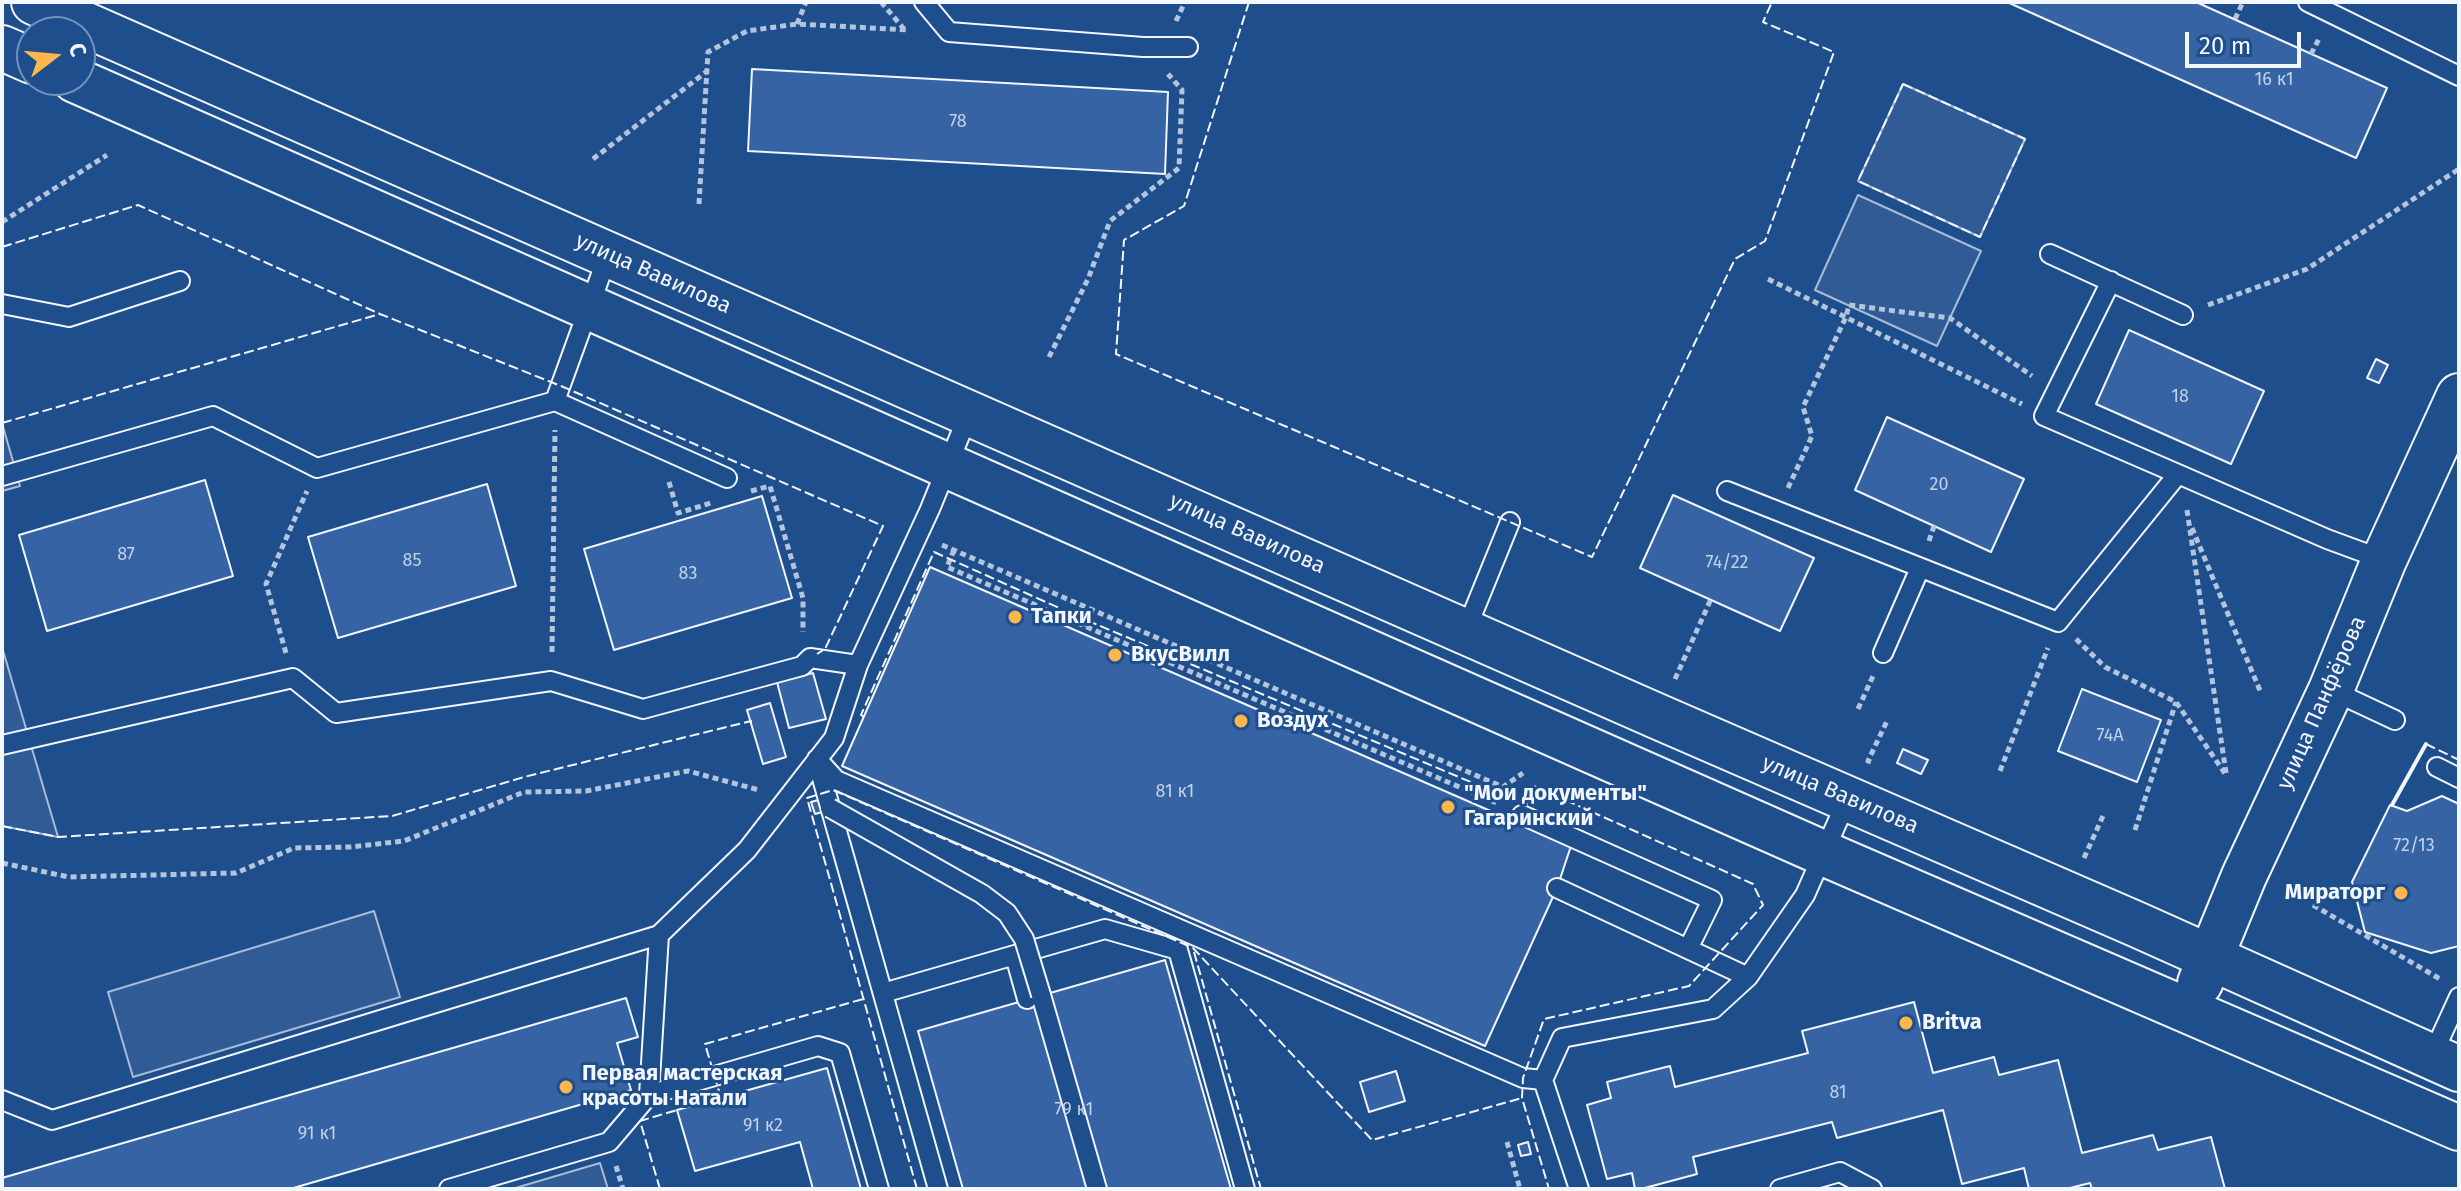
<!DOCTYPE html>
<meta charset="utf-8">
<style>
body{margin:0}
#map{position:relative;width:2461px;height:1191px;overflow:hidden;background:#1f4e8c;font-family:"Fira Sans",sans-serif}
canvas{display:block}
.frame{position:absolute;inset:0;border:4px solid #f2f6ff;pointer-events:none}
.north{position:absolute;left:16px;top:16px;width:80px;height:80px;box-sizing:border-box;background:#1f4e8c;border:2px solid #7391ba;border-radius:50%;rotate:74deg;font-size:22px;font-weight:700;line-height:32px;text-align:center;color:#f2f6ff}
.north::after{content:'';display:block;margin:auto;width:28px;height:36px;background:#ffb74d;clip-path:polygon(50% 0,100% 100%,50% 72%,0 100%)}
.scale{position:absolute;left:2185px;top:32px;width:116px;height:36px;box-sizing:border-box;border:4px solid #f2f6ff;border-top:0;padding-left:10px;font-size:24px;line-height:28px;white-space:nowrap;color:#f2f6ff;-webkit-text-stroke:6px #1f4e8c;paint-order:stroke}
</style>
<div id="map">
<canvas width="2461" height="1191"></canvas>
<div class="frame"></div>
<div class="north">С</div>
<div class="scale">20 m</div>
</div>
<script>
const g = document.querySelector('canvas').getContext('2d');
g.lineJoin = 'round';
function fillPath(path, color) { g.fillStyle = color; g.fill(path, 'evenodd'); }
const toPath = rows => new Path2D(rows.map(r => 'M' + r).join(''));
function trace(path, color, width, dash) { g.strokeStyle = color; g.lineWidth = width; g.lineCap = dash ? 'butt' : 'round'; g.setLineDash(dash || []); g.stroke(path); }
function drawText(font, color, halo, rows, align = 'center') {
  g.font = font + ' "Fira Sans",sans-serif'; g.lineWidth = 6; g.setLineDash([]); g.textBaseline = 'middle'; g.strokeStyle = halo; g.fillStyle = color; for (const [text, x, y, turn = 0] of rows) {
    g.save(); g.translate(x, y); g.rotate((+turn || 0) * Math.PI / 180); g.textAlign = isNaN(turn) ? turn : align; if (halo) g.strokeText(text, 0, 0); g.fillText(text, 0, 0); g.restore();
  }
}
const built = toPath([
 [1903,84,2025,139,1980,237,1858,181,1903,84],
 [1858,195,1981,251,1937,346,1815,290,1858,195],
 [2,423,20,486,2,491,2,423],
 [2,647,58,837,2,826,2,647],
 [374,911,400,997,133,1077,108,992,374,911],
 [600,1163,608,1189,512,1189,600,1163]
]);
fillPath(built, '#305b95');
trace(built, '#a8bbd7', 2);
const building = toPath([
 [2007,2,2196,2,2387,88,2356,158,2007,2],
 [752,69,1168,92,1165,174,748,151,752,69],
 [2129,330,2264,391,2231,464,2096,404,2129,330],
 [2376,359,2388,365,2379,383,2367,378,2376,359],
 [1887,417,2024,479,1991,552,1855,490,1887,417],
 [205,480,233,576,47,631,19,535,205,480],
 [487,484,516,586,338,638,308,537,487,484],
 [1673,495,1814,558,1780,631,1640,568,1673,495],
 [762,496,792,598,614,650,584,549,762,496],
 [930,567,1571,846,1557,888,1485,1046,842,766,930,567],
 [813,673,826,719,789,728,777,682,813,673],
 [2082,689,2161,720,2137,782,2058,751,2082,689],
 [770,703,786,757,763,764,747,710,770,703],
 [1903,749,1928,760,1921,774,1897,763,1903,749],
 [2442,796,2459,804,2459,946,2431,953,2365,932,2352,882,2390,805,2407,811,2442,796],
 [822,799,826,811,815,814,811,802,822,799],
 [1165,960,1231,1189,963,1189,918,1031,1165,960],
 [626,998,638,1037,617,1043,631,1090,290,1189,2,1189,2,1178,626,998],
 [1914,1002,1933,1073,1994,1057,1999,1075,2058,1060,2082,1153,2153,1135,2158,1150,2211,1137,2225,1189,2092,1189,2090,1183,2066,1189,2029,1189,2024,1168,1962,1184,1943,1110,1837,1138,1832,1122,1693,1157,1697,1174,1641,1189,1635,1189,1632,1173,1607,1179,1587,1105,1611,1098,1607,1082,1670,1066,1675,1087,1808,1053,1802,1031,1914,1002],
 [827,1068,861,1189,813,1189,800,1142,695,1171,677,1110,827,1068],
 [1396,1071,1405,1101,1369,1112,1360,1082,1396,1071],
 [1528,1142,1531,1154,1521,1156,1518,1145,1528,1142]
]);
fillPath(building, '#3563a3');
trace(building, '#f2f6ff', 2);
const service = toPath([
 [924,2,949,32,1143,47,1188,47],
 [2308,2,2459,76],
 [2050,254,2183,315],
 [2111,281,2044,416,2178,474],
 [2,304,69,317,180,281],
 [555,401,727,478],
 [2,476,213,416,317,468,555,401,608,255],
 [1727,491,2058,622,2178,474,2327,539,2384,560],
 [1466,630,1510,522],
 [1883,653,1920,568],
 [2331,690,2395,720],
 [2,745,293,678,336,713,551,681,643,709,802,666,810,658,858,665],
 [817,759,836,780,1523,1078,1543,1080],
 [818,764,938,1189],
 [2437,767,2459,778],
 [1522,815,1712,900,1688,949],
 [1557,888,1748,977],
 [1015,956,1027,999],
 [883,993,1105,929,1178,950,1245,1189],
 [1041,995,1097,1189],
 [2432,1056,2459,997],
 [649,1095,818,1046,840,1053,879,1189],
 [2,1100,52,1120,659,935,747,850,834,738,858,665,930,509,969,413],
 [449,1189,609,1142,649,1095,659,935],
 [1579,1189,1543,1080,1562,1038,1713,1009,1748,977,1805,895,1848,798],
 [1780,1189,1840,1172,1872,1189]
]);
const tertiary = toPath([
 [34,2,1659,717,2138,925,2459,1069],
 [2,48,32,61],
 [75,80,1823,853,2459,1128],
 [2200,983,2244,876,2331,690,2384,560,2459,396]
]);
trace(service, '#f2f6ff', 22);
trace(tertiary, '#f2f6ff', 48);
trace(toPath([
 [881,2,904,29],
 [2235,19,2243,2],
 [1176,21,1185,2],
 [797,24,806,2],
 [2311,54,2320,37],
 [593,159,706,72],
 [699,204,708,52,747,31,797,24,909,30],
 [2,222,107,155],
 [1768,279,2022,404],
 [2208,305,2307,269,2459,169],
 [1049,357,1088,279,1110,221,1179,168,1182,90,1168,74],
 [669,482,678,513,711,503],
 [1788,488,1812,436,1803,407,1846,317,1849,305,1950,318,2032,376],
 [751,491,770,486,803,598,803,632],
 [2187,510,2226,773],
 [2192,528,2261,693],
 [1929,541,1934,526],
 [942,545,1503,787,1523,773],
 [954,550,947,567,1499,804],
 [1083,626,1090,609],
 [2076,639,2105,667,2176,702,2226,775],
 [552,652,555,430],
 [286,653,266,584,307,491],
 [1675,679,1711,599],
 [1858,709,1873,676],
 [1871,762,1868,761,1887,721],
 [2000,771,2048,648],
 [2135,830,2176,702],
 [2084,858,2103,816],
 [2,863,69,877,236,873,294,848,350,847,404,841,524,792,586,791,688,771,759,790],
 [2313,905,2440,979],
 [1507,1142,1520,1189],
 [616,1166,623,1189]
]), '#b3c4dc', 5, [6, 4]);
trace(service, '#1f4e8c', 18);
trace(tertiary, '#1f4e8c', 44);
const serviceBridge = toPath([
 [830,808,982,894,1007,913,1024,939,1041,995]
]);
trace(serviceBridge, '#f2f6ff', 22, []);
trace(serviceBridge, '#1f4e8c', 18);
trace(toPath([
 [1249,2,1184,206,1124,240,1116,354,1592,557,1735,259,1765,241,1834,52,1763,22,1772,2],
 [1903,84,2025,139,1980,237,1858,181,1903,84],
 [2,247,138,205,380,314],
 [2,423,380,314,561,386,883,526,825,649,817,654],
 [864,717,861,715,934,552,1086,620,1485,788],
 [2426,744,2459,760],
 [1526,806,1534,786,1753,884,1763,905,1689,986,1544,1019,1523,1078,1522,1098,1549,1189],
 [2,826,58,837,392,816,524,777,751,721,751,724],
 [1194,952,1261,1189],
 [721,1098,705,1044,863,999],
 [660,1189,640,1121,677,1110],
 [917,1189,807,798,833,790,1193,948,1372,1140,1522,1098]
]), '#f2f6ff', 2, [10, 4]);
trace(toPath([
 [2392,805,2426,744]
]), '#f2f6ff', 4);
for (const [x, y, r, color] of [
 [1015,617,8,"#ffb74d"],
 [1115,655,8,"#ffb74d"],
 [1241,721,8,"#ffb74d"],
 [1448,807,8,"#ffb74d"],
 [2401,893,8,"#ffb74d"],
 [1906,1023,8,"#ffb74d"],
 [566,1087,8,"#ffb74d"]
]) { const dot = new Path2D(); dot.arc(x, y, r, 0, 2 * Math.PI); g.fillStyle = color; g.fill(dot); trace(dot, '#1f4e8c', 3); }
drawText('18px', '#c3d1e8', null, [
 ["16 к1",2274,80],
 ["78",958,122],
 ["18",2180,397],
 ["20",1939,485],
 ["87",126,555],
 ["85",412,561],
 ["74/22",1727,563],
 ["83",688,574],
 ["74А",2110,736],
 ["81 к1",1175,792],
 ["72/13",2414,846],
 ["81",1838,1093],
 ["79 к1",1074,1110],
 ["91 к2",763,1126],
 ["91 к1",317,1134]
]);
drawText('22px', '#f2f6ff', '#1f4e8c', [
 ["улица Вавилова",653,274,24],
 ["улица Вавилова",1247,534,24],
 ["улица Панфёрова",2322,703,-66],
 ["улица Вавилова",1840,795,23]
]);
drawText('bold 22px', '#f2f6ff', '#1f4e8c', [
 ["Тапки",1031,617],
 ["ВкусВилл",1131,655],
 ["Воздух",1257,721],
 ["\"Мои документы\"",1464,794],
 ["Гагаринский",1464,819],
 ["Мираторг",2385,893,"right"],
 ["Britva",1922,1023],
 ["Первая мастерская",582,1074],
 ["красоты Натали",582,1099]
], 'left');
</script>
